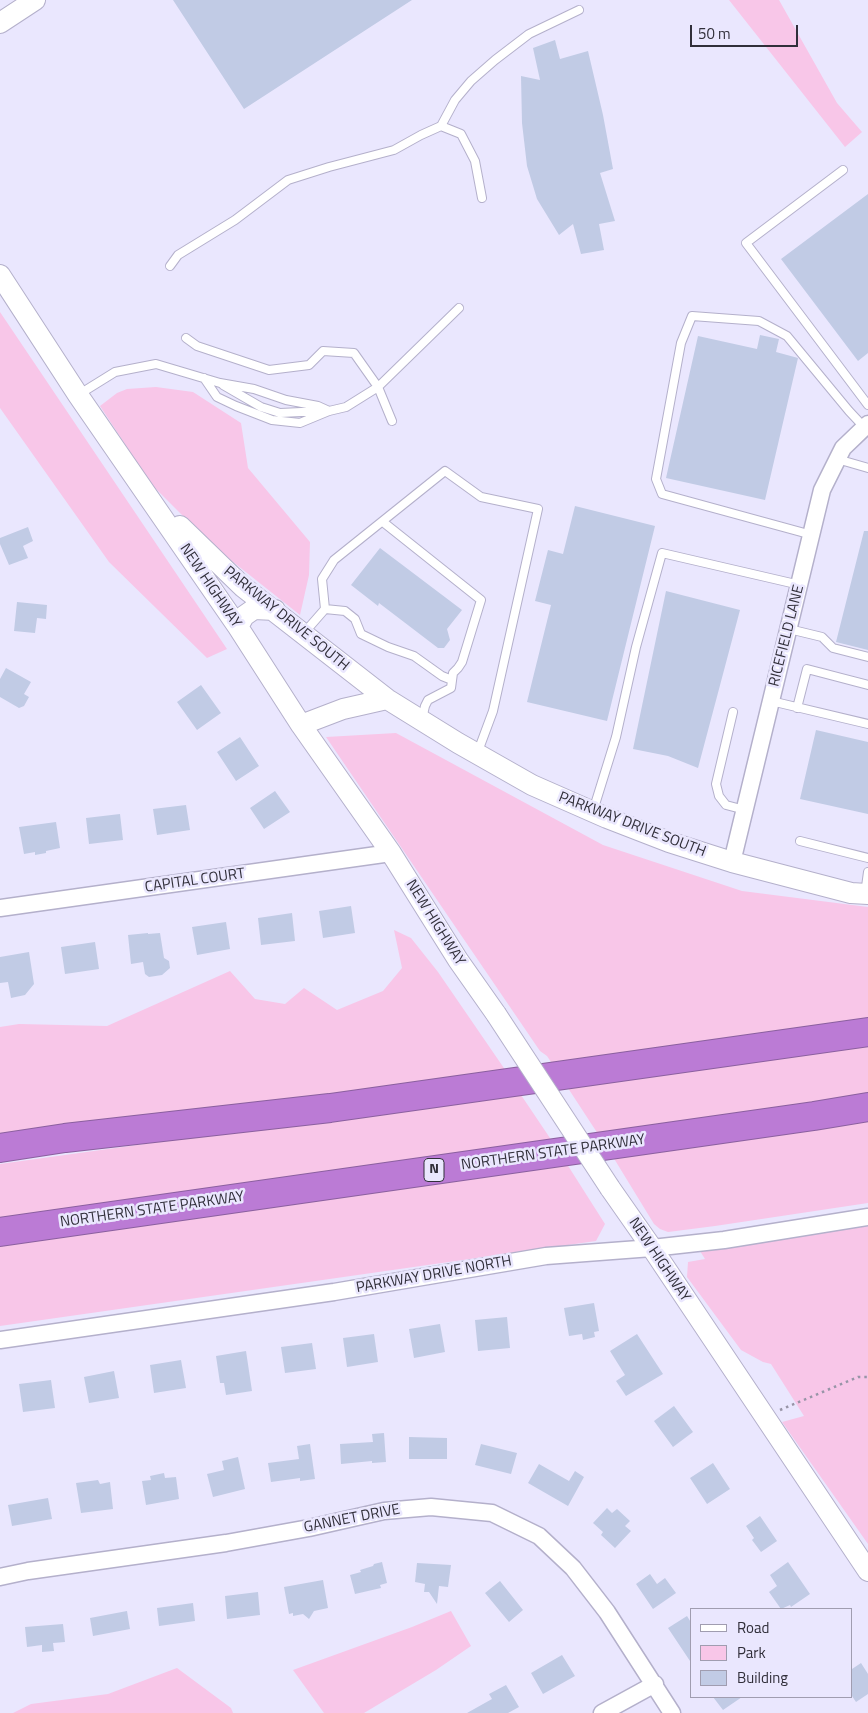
<!DOCTYPE html>
<style>
body{margin:0}
#map{position:relative;width:868px;height:1713px;overflow:hidden;background:#eae7fe;font-family:"Titillium Web",sans-serif}
canvas{display:block}
.legend{position:absolute;left:690px;top:1608px;width:162px;height:90px;box-sizing:border-box;background:#eae7fe;border:1px solid #a09db0;margin:0;padding:6px 9px;list-style:none;font-size:15px;color:#312f3a}
.legend li{display:flex;align-items:center;gap:10px;height:25px}
.legend b{width:25px;border:1px solid #a09db0}
.scale{position:absolute;left:690px;top:25px;width:108px;height:22px;box-sizing:border-box;border:2px solid #312f3a;border-top:0;padding-left:6px;font-size:15px;line-height:18px;white-space:nowrap;color:#312f3a;-webkit-text-stroke:4px #eae7fe;paint-order:stroke}
</style>
<div id="map">
<canvas width="868" height="1713"></canvas>
<ul class="legend">
<li><b style="height:6px;background:#fff"></b>Road</li>
<li><b style="height:14px;background:#f8c6e8"></b>Park</li>
<li><b style="height:14px;background:#c1cbe5"></b>Building</li>
</ul>
<div class="scale">50 m</div>
</div>
<script>
const g = document.querySelector('canvas').getContext('2d');
g.lineJoin = 'round';
function fillPath(path, color) { g.fillStyle = color; g.fill(path, 'evenodd'); }
const toPath = rows => new Path2D(rows.map(r => 'M' + r).join(''));
function trace(path, color, width, dash) { g.strokeStyle = color; g.lineWidth = width; g.lineCap = dash ? 'butt' : 'round'; g.setLineDash(dash || []); g.stroke(path); }
function drawText(font, color, halo, rows, align = 'center') {
  g.font = font + ' "Titillium Web",sans-serif'; g.lineWidth = 5; g.setLineDash([]); g.textBaseline = 'middle'; g.strokeStyle = halo; g.fillStyle = color; for (const [text, x, y, turn = 0] of rows) {
    g.save(); g.translate(x, y); g.rotate((+turn || 0) * Math.PI / 180); g.textAlign = isNaN(turn) ? turn : align; if (halo) g.strokeText(text, 0, 0); g.fillText(text, 0, 0); g.restore();
  }
}
fillPath(toPath([
 [729,0,779,0,837,103,862,132,845,147],
 [0,312,227,649,207,658,109,562,0,408],
 [156,387,193,392,241,423,248,468,310,542,309,575,300,615,213,546,151,484,100,406,117,393,127,389],
 [396,733,603,845,742,891,868,907,868,1021,553,1065,547,1056,540,1051,326,737],
 [394,930,411,938,438,972,508,1074,0,1140,0,1027,19,1024,107,1026,230,971,255,999,285,1004,304,988,337,1010,383,991,402,968],
 [868,1041,868,1100,598,1134,564,1082],
 [519,1092,554,1144,0,1222,0,1164],
 [868,1119,868,1203,715,1226,668,1232,660,1229,654,1224,610,1152],
 [565,1161,605,1224,596,1241,0,1326,0,1242],
 [868,1226,868,1544,782,1422,804,1416,771,1364,763,1362,741,1350,687,1277,688,1262,705,1259,700,1251],
 [451,1611,471,1646,436,1670,364,1713,324,1713,293,1670,412,1627],
 [177,1668,231,1708,233,1713,13,1713,31,1704,108,1694]
]), '#f8c6e8');
fillPath(toPath([
 [173,0,412,0,244,109],
 [555,40,560,59,588,51,603,115,613,169,600,173,615,221,599,224,604,250,581,254,573,224,559,235,537,199,527,166,522,123,521,76,540,80,533,48],
 [868,194,868,353,858,361,781,259],
 [760,335,779,339,776,352,798,358,765,500,666,478,698,336,757,349],
 [575,506,655,526,607,721,527,702,551,605,535,601,548,550,563,554],
 [28,527,33,541,23,546,28,558,9,565,0,544,0,538],
 [864,531,868,531,868,650,836,642],
 [380,548,462,610,447,629,450,640,444,648,438,648,379,603,378,606,351,585],
 [666,591,740,610,698,768,668,756,633,749],
 [17,602,47,605,46,619,37,618,35,633,14,631],
 [6,668,31,682,24,694,29,697,24,706,19,708,0,697,0,679],
 [201,685,221,713,197,730,177,702],
 [816,730,868,742,868,814,800,799],
 [240,737,259,766,236,781,217,752],
 [275,791,290,812,264,829,250,808],
 [186,805,190,830,157,835,153,809],
 [120,814,123,840,89,844,86,818],
 [56,822,60,848,46,851,46,853,35,855,35,852,24,854,19,827],
 [351,906,355,933,323,938,319,911],
 [292,913,295,941,261,945,258,918],
 [226,922,230,949,197,955,192,927],
 [148,933,148,934,160,933,164,958,169,961,170,968,162,975,149,977,145,974,143,962,131,964,128,935],
 [95,942,99,969,65,974,61,947],
 [29,952,34,984,25,995,11,998,8,982,0,983,0,957],
 [594,1303,599,1331,594,1332,595,1337,583,1340,582,1334,569,1336,564,1308],
 [507,1317,510,1348,478,1351,475,1320],
 [440,1324,445,1352,414,1358,409,1329],
 [374,1334,378,1362,347,1367,343,1338],
 [637,1334,663,1374,626,1396,616,1381,625,1375,610,1351],
 [312,1343,316,1369,285,1373,281,1347],
 [246,1351,252,1391,226,1395,224,1383,220,1383,216,1356],
 [181,1360,186,1388,154,1393,150,1365],
 [114,1371,119,1398,89,1403,84,1377],
 [51,1380,55,1408,23,1412,19,1384],
 [674,1406,693,1432,673,1447,654,1421],
 [384,1433,386,1462,372,1463,372,1461,341,1464,340,1444,373,1442,372,1434],
 [409,1437,447,1438,447,1459,409,1459],
 [310,1444,315,1479,300,1481,300,1478,271,1482,268,1463,299,1459,297,1446],
 [481,1444,517,1453,511,1474,475,1465],
 [238,1457,245,1489,213,1497,207,1474,224,1470,222,1461],
 [713,1463,730,1489,707,1504,690,1478],
 [539,1464,569,1481,575,1471,584,1477,568,1506,528,1483],
 [164,1473,165,1478,176,1477,179,1499,146,1505,142,1481,151,1480,150,1476],
 [98,1480,100,1484,110,1482,113,1509,81,1513,76,1483],
 [48,1498,52,1519,12,1526,8,1505],
 [607,1508,612,1513,617,1509,630,1521,625,1526,631,1531,615,1548,601,1535,603,1532,593,1523],
 [760,1516,777,1541,761,1552,752,1540,754,1538,746,1526],
 [382,1562,387,1583,380,1585,381,1588,355,1594,350,1575,361,1572,360,1570,373,1566,374,1564],
 [788,1562,810,1594,791,1607,790,1605,781,1609,769,1592,777,1586,770,1575],
 [417,1563,451,1565,448,1587,439,1586,437,1604,429,1592,424,1592,425,1584,415,1582],
 [650,1574,657,1584,665,1578,676,1593,653,1609,636,1584],
 [323,1580,328,1608,314,1611,309,1619,303,1614,293,1616,293,1613,289,1614,284,1587],
 [500,1581,523,1610,509,1622,485,1593],
 [258,1592,260,1615,227,1619,225,1596],
 [193,1603,195,1621,159,1626,157,1608],
 [127,1611,130,1629,93,1636,90,1618],
 [687,1616,692,1624,692,1664,668,1628],
 [63,1624,65,1642,53,1643,54,1651,42,1652,42,1645,27,1647,25,1627],
 [562,1655,575,1676,543,1694,531,1673],
 [861,1663,868,1674,868,1694,856,1702,852,1696,852,1669],
 [506,1685,519,1707,508,1713,467,1713,492,1699,489,1694],
 [713,1697,742,1697,723,1710]
]), '#c1cbe5');
const service = toPath([
 [441,126,455,100,471,81,495,60,529,34,579,10],
 [843,170,746,243,868,405],
 [170,266,178,255,235,220,288,180,329,167,394,150,421,135,441,126,461,134,475,161,482,198],
 [186,338,197,346,269,370,309,365,323,351,354,353,378,387,346,407,329,411,300,423,272,420,236,406,217,397,204,378],
 [223,385,261,407,280,413,323,411],
 [78,395,115,372,156,364,220,383,254,389,286,400,318,406,329,411],
 [392,421,378,387,459,308],
 [837,459,868,468],
 [383,522,481,600,462,662,458,668,453,673,451,688,428,700,425,706,422,719],
 [812,535,662,494,656,479,681,343,692,316,759,321,787,336,849,411,864,427],
 [325,609,345,611,355,619,361,634,388,647,414,656,442,676,452,680],
 [789,629,822,637,833,648,868,657],
 [304,633,325,609,322,579,334,560,445,471,481,497,538,509,493,711,477,754],
 [771,701,868,724],
 [797,708,807,669,868,685],
 [733,712,716,784,719,796,726,805,745,810],
 [593,811,616,737,636,647,662,553,800,585],
 [800,841,868,858],
 [865,894,868,872]
]);
const minor = toPath([
 [732,862,822,490,843,448,868,424],
 [0,908,391,853],
 [0,1340,334,1292,546,1256,652,1248,724,1240,868,1217],
 [0,1577,28,1571,226,1543,309,1528,384,1511,431,1507,492,1513,539,1536,573,1568,607,1612,672,1713],
 [602,1713,655,1684]
]);
const tertiary = toPath([
 [0,23,35,0],
 [0,275,78,395,238,627,301,725,391,853,458,960,496,1014],
 [180,526,243,587,387,699,458,743,532,785,607,818,669,842,732,862,851,893,868,894],
 [238,627,244,616,254,609,275,610],
 [301,725,343,709,387,699],
 [610,1188,652,1248,868,1571]
]);
const motorway = toPath([
 [0,1148,65,1138,330,1108,868,1032],
 [0,1232,814,1116,868,1107]
]);
trace(service, '#b4b0cb', 10);
trace(minor, '#b4b0cb', 19);
trace(tertiary, '#b4b0cb', 22);
trace(motorway, '#8b609f', 30);
trace(toPath([
 [780,1410,858,1377,868,1377]
]), '#9895a7', 2.5, [2.5, 4]);
trace(service, '#fff', 8);
trace(minor, '#fff', 16);
trace(tertiary, '#fff', 20);
trace(motorway, '#bb7bd5', 28);
const tertiaryBridge = toPath([
 [496,1014,610,1188]
]);
trace(tertiaryBridge, '#b4b0cb', 22, []);
trace(tertiaryBridge, '#fff', 20);
for (const [x, y, w] of [
 [434,1170,20]
]) { const box = new Path2D(); box.roundRect(x - w / 2, y - 11.5, w, 23, 4); g.fillStyle = '#eae7fe'; g.fill(box); trace(box, '#312f3a', 1); }
drawText('bold 14px', '#312f3a', null, [
 ["N",434,1170]
]);
drawText('15px', '#312f3a', '#eae7fe', [
 ["NEW HIGHWAY",210,586,56],
 ["PARKWAY DRIVE SOUTH",286,619,39],
 ["RICEFIELD LANE",787,636,-76],
 ["PARKWAY DRIVE SOUTH",632,825,21],
 ["CAPITAL COURT",195,881,-8],
 ["NEW HIGHWAY",435,923,58],
 ["NORTHERN STATE PARKWAY",553,1153,-8],
 ["NORTHERN STATE PARKWAY",152,1210,-8],
 ["NEW HIGHWAY",659,1260,56],
 ["PARKWAY DRIVE NORTH",434,1275,-10],
 ["GANNET DRIVE",352,1519,-11]
]);
</script>
